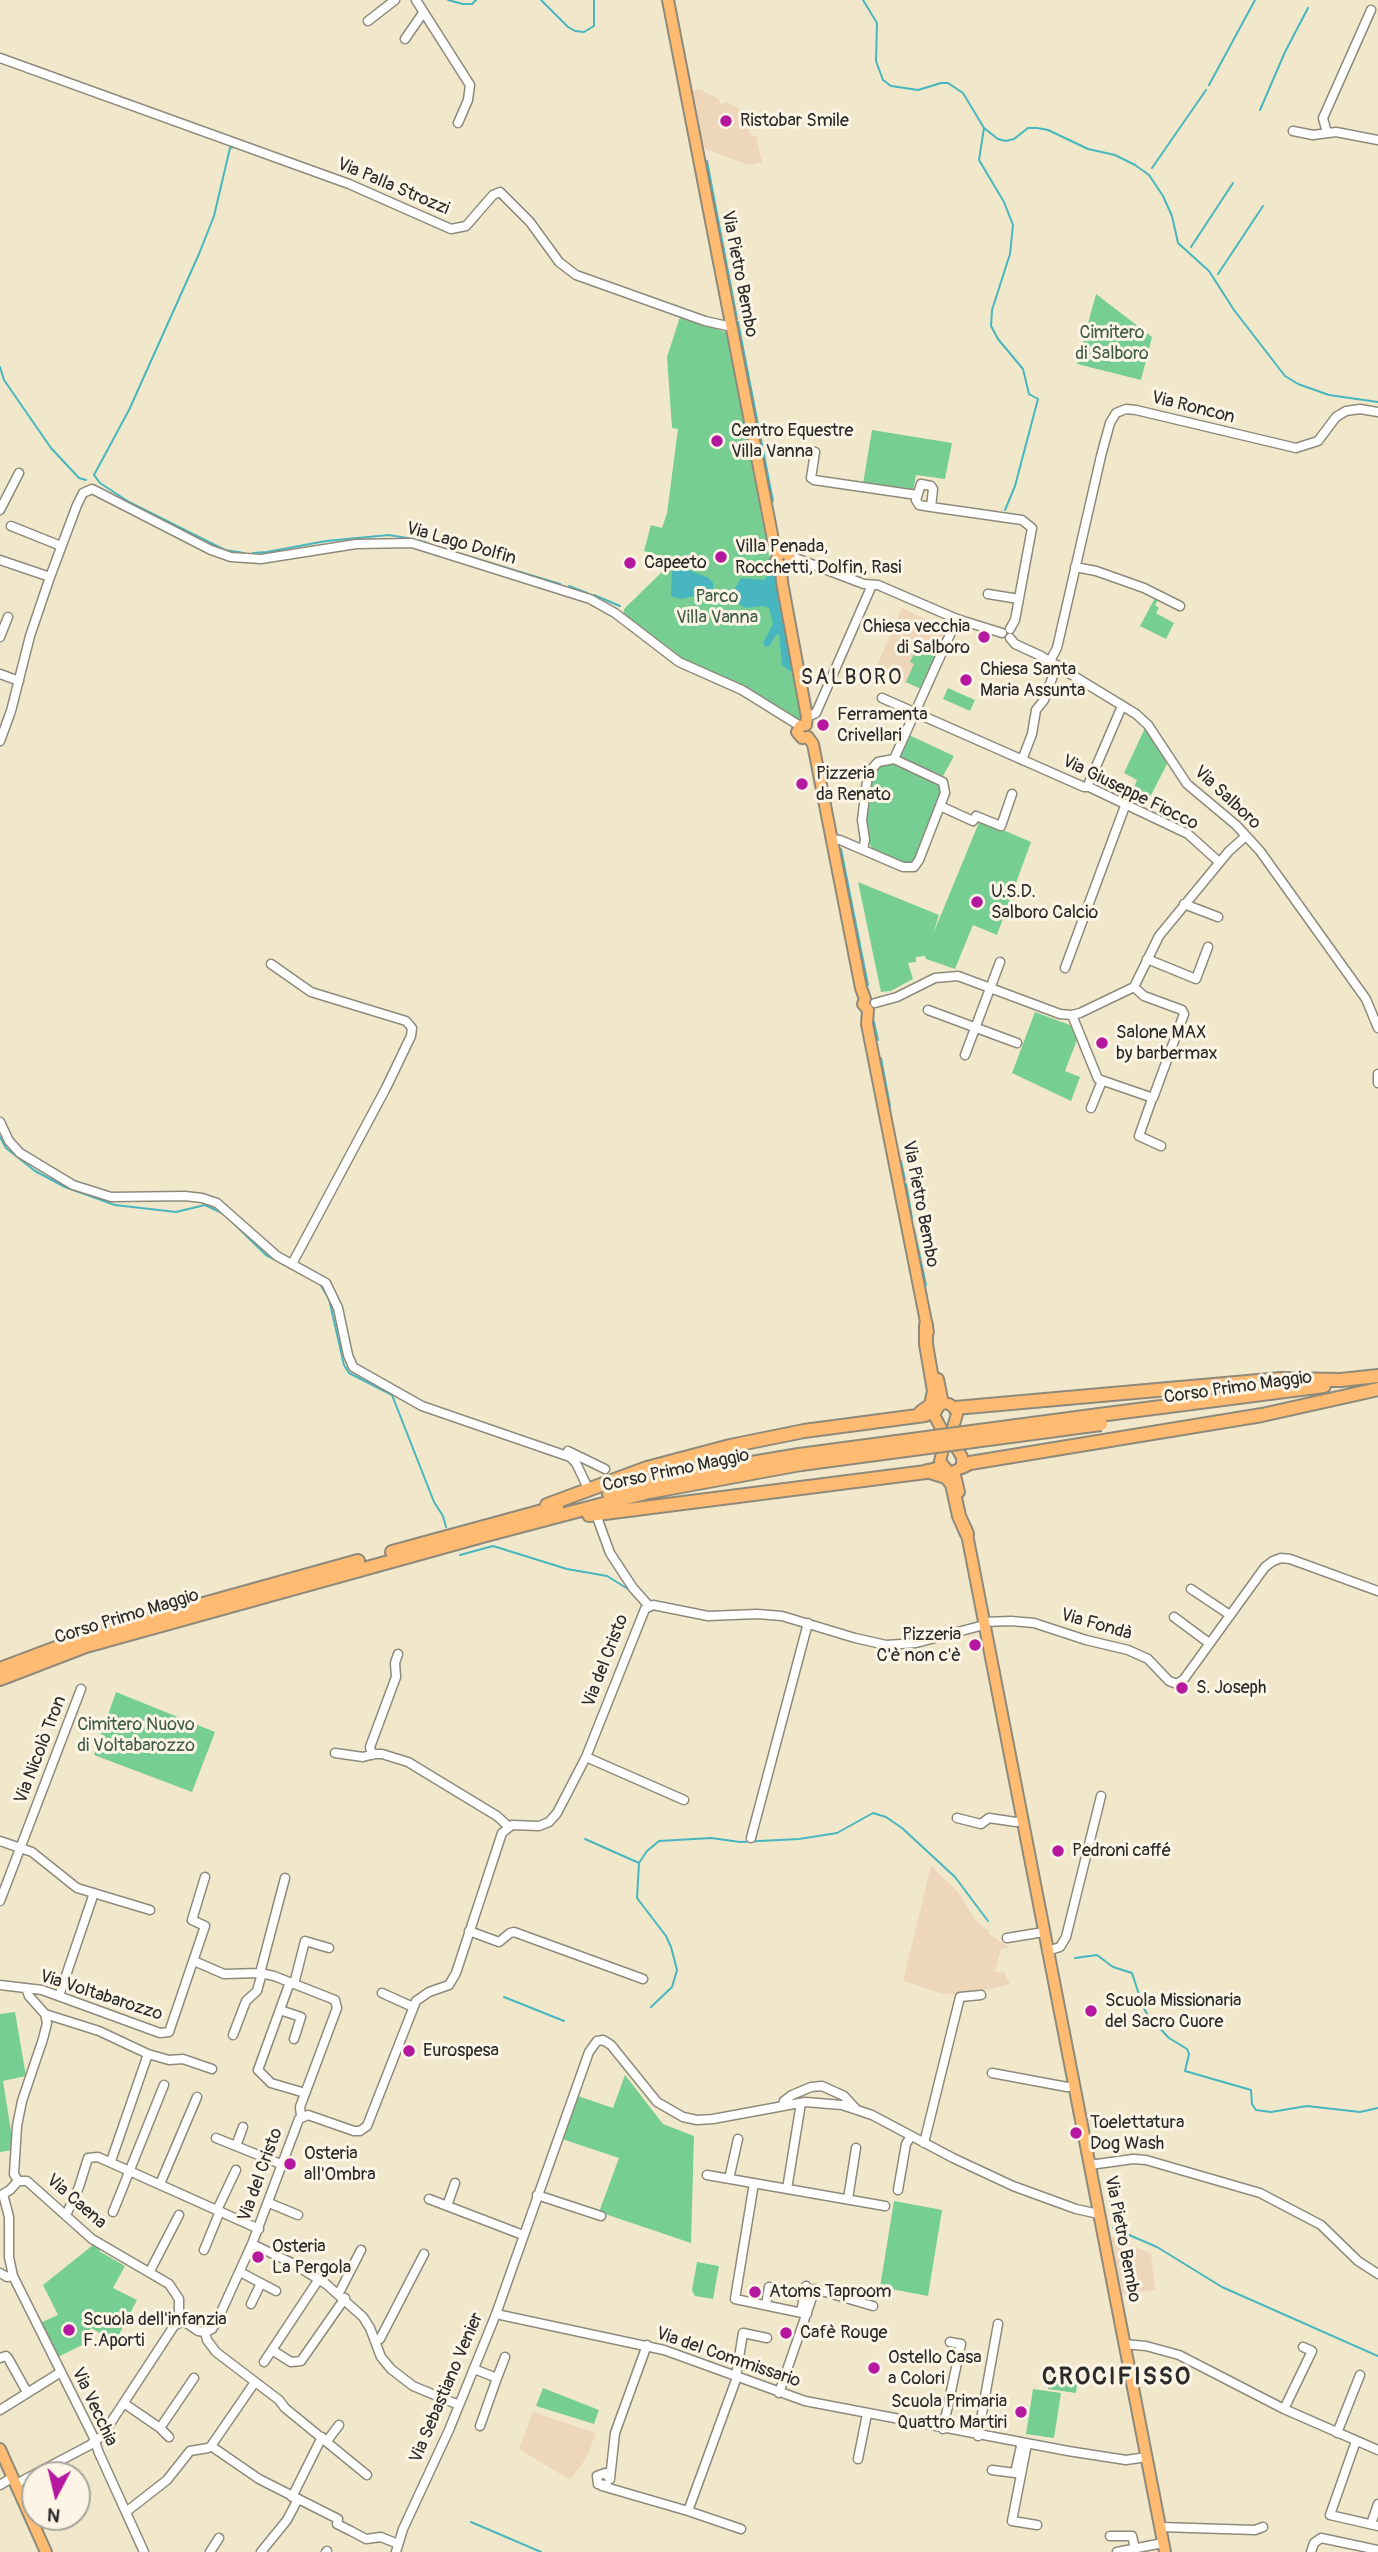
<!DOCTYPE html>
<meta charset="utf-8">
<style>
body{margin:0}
#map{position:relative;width:1378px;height:2552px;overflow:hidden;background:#f1e8cb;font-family:Pangolin,sans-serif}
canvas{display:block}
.north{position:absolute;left:21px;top:2461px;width:70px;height:70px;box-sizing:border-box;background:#fcf5e5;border:2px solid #a8a49b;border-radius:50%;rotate:187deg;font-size:19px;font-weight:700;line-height:28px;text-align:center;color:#2b2b2b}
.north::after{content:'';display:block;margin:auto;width:24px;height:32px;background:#b5179e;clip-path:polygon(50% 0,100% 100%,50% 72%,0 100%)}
</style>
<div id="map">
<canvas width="1378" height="2552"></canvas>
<div class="north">N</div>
</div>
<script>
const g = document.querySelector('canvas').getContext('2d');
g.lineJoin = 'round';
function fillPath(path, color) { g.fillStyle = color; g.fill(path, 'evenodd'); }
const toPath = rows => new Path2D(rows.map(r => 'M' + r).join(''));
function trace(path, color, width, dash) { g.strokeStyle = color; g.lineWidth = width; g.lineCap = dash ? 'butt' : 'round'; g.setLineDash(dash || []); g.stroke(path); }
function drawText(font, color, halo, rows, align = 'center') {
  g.font = font + ' Pangolin,sans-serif'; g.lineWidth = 6; g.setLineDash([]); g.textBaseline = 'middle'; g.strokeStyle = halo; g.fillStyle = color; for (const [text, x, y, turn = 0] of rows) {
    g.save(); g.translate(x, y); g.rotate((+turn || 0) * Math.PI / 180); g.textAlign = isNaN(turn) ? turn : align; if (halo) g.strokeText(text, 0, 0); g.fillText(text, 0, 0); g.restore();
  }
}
fillPath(toPath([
 [699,89,719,99,720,104,726,102,746,112,751,136,756,136,762,162,749,165,705,149,702,142,691,91],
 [902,608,948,629,921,689,875,670],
 [931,1866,957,1891,977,1922,989,1931,989,1934,1010,1948,1001,1949,995,1972,1004,1972,1010,1984,963,1995,941,1993,903,1981],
 [1110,2236,1151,2254,1155,2290,1120,2295],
 [533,2412,596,2433,587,2457,570,2480,519,2449]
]), '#eed6bb');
fillPath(toPath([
 [1096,294,1152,337,1141,380,1077,364],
 [680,317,726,332,770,560,776,576,804,713,800,720,739,687,687,664,623,616,624,609,670,564,657,555,644,551,651,525,662,528,667,513,678,429,672,428,667,357],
 [872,430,952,443,945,479,916,475,913,492,863,484],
 [1155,598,1158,600,1155,605,1159,608,1156,613,1174,623,1166,639,1140,626],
 [917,647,936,656,921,689,906,682,914,664,910,662],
 [948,688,975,700,970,711,943,699],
 [1145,728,1154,739,1167,764,1147,803,1131,795,1137,780,1124,773],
 [909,735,954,756,943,776,900,757],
 [891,762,936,781,941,785,942,791,912,864,904,864,872,849,868,839,866,807,872,773,879,765],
 [980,820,1031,842,997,935,973,925,955,969,926,959,925,956,916,957,916,962,908,963,913,979,891,991,881,992,858,882,939,915,933,934],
 [1035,1012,1070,1025,1077,1040,1065,1071,1080,1077,1071,1101,1012,1073],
 [116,1692,215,1732,192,1792,94,1755],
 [15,2012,26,2076,3,2081,14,2150,0,2152,0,2014],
 [625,2075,663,2124,694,2136,691,2243,599,2212,619,2158,562,2139,578,2096,613,2108],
 [894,2201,942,2210,928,2296,880,2287],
 [93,2245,100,2249,99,2251,125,2266,113,2288,137,2300,115,2342,91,2328,82,2345,58,2357,40,2323,58,2315,43,2285],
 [697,2262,719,2266,713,2299,695,2296,692,2290],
 [1050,2372,1078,2376,1076,2393,1048,2389],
 [543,2388,599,2410,594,2424,536,2406],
 [1033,2389,1061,2393,1054,2438,1026,2434]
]), '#77ce92');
fillPath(toPath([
 [678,566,709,578,713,583,713,589,708,593,681,599,671,596,672,571],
 [769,572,775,575,793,671,790,671,782,665,779,635,777,634,769,646,765,647,763,643,773,624,769,608,763,606,745,608,733,600,731,595,741,578,765,580]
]), '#47b6be');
trace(toPath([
 [448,0,463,4,472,4,476,0],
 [541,0,568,27,575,31,584,32,594,26,594,0],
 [863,0,877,23,876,61,883,80,891,86,918,90,941,83,948,83,963,93,984,128,998,139,1006,141,1014,139,1028,128,1037,128,1048,130,1088,149,1115,155,1135,165,1149,175,1163,196,1172,216,1178,243,1209,271,1234,310,1285,376,1298,384,1329,395,1378,402],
 [1209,85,1255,0],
 [1260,110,1285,52,1308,8],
 [984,128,979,160,1004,202,1013,225,1010,254,992,310,991,326,998,339,1023,369,1029,394,1038,399,1015,486,1005,510],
 [234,147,230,148,214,216,199,254,129,410,94,475,100,483,129,502,225,550,244,553],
 [707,161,737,319],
 [1152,168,1206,90],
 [457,231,469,229,480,216],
 [536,237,554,261],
 [1191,247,1233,183],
 [1218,274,1263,206],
 [738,322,773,501],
 [0,367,4,380,51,448,79,478,86,480],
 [253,553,267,552,326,541,389,535,425,541],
 [461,554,560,584],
 [569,586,587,593],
 [594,595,620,606],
 [841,849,868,985],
 [874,1022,878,1040],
 [881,1058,890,1106],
 [0,1137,6,1148,35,1171,65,1187,115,1205,176,1212,205,1205,224,1214],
 [901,1161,905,1180],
 [906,1184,912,1218],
 [228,1218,266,1255,304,1275],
 [914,1229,926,1285],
 [320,1284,329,1299,344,1365,349,1373,392,1395,434,1502,443,1516,446,1527],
 [460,1555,493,1546,567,1569,607,1576,628,1589,640,1602],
 [585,1839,639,1863,647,1851,659,1841,711,1838,740,1842,799,1839,837,1833,873,1813,886,1817,902,1828,955,1877,988,1921],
 [639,1863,637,1898,666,1936,671,1947,677,1970,672,1987,651,2007],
 [1075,1958,1097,1955,1113,1967,1132,1973,1143,2007,1149,2017,1169,2038,1187,2049,1189,2054,1185,2071,1251,2090,1252,2104,1256,2110,1271,2112,1307,2106,1360,2112,1378,2108],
 [504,1997,564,2021],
 [1113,2228,1157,2247,1222,2287,1378,2356],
 [471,2522,541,2552]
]), '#47b6be', 2);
const minor = toPath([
 [416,0,470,85,468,100,458,123],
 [368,21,395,0],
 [405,39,423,13],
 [0,58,349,184,451,229,466,226,493,195,500,192,530,222,559,262,576,275,705,321,732,327],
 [1293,131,1313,135,1336,132,1378,140],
 [1327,133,1323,118,1371,10],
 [811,452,815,452,811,478,814,480,917,495],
 [931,507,933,489,931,486,921,484,916,500,919,505,931,507,1022,520,1032,528,1015,620,1010,629],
 [0,510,19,473],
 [11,526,61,546],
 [790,556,864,584,878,585,957,619,1002,633],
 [0,560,50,577],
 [1075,567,1096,571,1144,588,1180,606],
 [988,594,1019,599],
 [0,637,8,617],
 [1010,638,1015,644,1041,656,1136,714,1148,725,1187,784,1236,825,1260,851,1366,999,1378,1028],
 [1050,661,1057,648,1101,456,1110,423,1116,413,1126,409,1136,410,1296,448,1318,441,1336,417,1346,411,1360,409,1378,412],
 [0,674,19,681],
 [882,698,1084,787,1089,787,1188,834,1219,862],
 [807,717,816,713,872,585],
 [0,741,11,711,30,636,50,577,77,505,83,493,92,489,211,550,231,557,261,559,356,544,412,543,590,599,615,613,679,662,742,690,800,726],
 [894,759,957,619],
 [1022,760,1032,734,1036,710,1044,700,1057,665],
 [1089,787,1089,783,1122,706],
 [940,806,973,821,976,816,1001,826,1012,794],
 [831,839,840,840,903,867,914,867,919,860,945,793,943,782,894,759,878,762,869,772,866,788,862,820,865,840,863,849],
 [1184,904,1218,917],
 [1147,959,1196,979,1208,947],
 [271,964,311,992,406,1021,412,1028,411,1036,386,1088,292,1264],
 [1065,968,1125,806],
 [875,1003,897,997,935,978,958,976,1060,1014,1072,1015,1080,1013,1134,987,1159,936,1229,851,1246,836],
 [928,1010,1017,1043],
 [1072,1015,1098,1079,1153,1098,1184,1014,1182,1010,1144,996,1134,987],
 [965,1055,1000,962],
 [1378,1074,1378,1083],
 [1152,1099,1139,1136,1161,1146],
 [1091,1108,1102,1081],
 [0,1122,9,1141,20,1153,73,1185,111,1197,185,1196,202,1198,217,1203,277,1256,326,1283,338,1308,348,1355,353,1367,422,1406,570,1457,576,1463,586,1484],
 [568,1451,605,1469],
 [598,1520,610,1553,633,1588,649,1606],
 [1191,1589,1230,1615],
 [1174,1617,1209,1643],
 [984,1622,1011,1621,1034,1623,1086,1640,1128,1650,1148,1659,1169,1681,1177,1684,1184,1679,1265,1567,1273,1561,1281,1558,1290,1559,1378,1591],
 [335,1753,363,1757,374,1754,382,1754,408,1762,497,1816,508,1826],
 [372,1755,370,1747,396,1677,395,1663,398,1654],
 [586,1757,684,1800],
 [957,1818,981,1824,989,1818,1016,1822,1022,1821],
 [751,1838,808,1623],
 [0,1841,32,1852,77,1888,150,1910],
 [0,1901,81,1689],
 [469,1931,499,1942,510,1933,514,1932,643,1979],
 [1007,1938,1044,1932],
 [1047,1951,1060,1947,1066,1937,1101,1796],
 [194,1961,224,1974,260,1973,274,1976,335,2000,337,2008,300,2107,301,2116],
 [260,1973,285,1878],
 [290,1982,258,2070,271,2083,305,2093],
 [294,1984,305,1941,329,1948],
 [0,1985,42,1990,160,2033,169,2032,205,1926,192,1920,205,1877],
 [26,1988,29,1996,45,2014,99,2031,148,2054,169,2060,183,2059,212,2069],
 [382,1993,413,2007],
 [59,1996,94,1893],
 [280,2010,301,2017,294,2039],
 [233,2035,246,2001,257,1991,262,1973],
 [992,2073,1067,2087,1074,2086],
 [783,2105,784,2101,792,2095,811,2087,822,2086,844,2096,856,2109],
 [216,2138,283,2165],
 [924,2143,960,1997,981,1995],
 [236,2146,243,2127],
 [111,2161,148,2054],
 [1090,2165,1133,2159,1146,2160,1260,2193,1321,2225,1358,2261,1378,2274],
 [707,2175,885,2206],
 [729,2179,738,2139],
 [18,2181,27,2181,92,2239,169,2284,179,2299,179,2323],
 [18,2181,14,2174,17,2126,22,2101,43,2039,47,2023,45,2014],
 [754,2183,735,2299,807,2314],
 [160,2184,197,2097],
 [787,2189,801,2103],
 [898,2190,906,2144,911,2136],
 [3,2194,9,2217,9,2257,13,2276,93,2436,99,2453,144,2552],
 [3,2194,10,2190,18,2181],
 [537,2195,601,2216],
 [429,2199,523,2235],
 [848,2199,856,2148],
 [269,2203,298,2215],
 [447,2206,455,2183],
 [217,2210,236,2170],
 [113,2212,164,2085],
 [66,2215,79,2187,88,2158,98,2157,259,2229],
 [252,2244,294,2264,326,2284,363,2317,370,2328,381,2357,391,2369,413,2386,459,2405],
 [204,2250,220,2211],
 [150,2271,179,2215],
 [240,2272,276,2291],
 [0,2273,7,2277,13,2276],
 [339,2293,361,2250],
 [251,2304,261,2283],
 [766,2305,769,2287],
 [801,2312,806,2286],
 [496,2314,664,2350,805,2401,1068,2451,1126,2460,1147,2457],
 [179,2323,185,2322,198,2331,205,2332],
 [205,2332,212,2329,217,2321,252,2244,299,2119,308,2115,354,2131,360,2131,367,2126,416,2001,429,1992,449,1985,456,1973,502,1833,512,1825,539,1826,549,1822,557,1813,586,1757,645,1609,653,1605,708,1616,757,1614,782,1616,855,1638,886,1645,916,1643,984,1625],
 [205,2332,207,2340,216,2352,279,2400,285,2408,367,2475],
 [376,2341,380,2339,424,2254],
 [1124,2344,1146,2346,1179,2355,1284,2409,1378,2450],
 [272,2350,291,2362,301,2361,345,2298],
 [0,2358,6,2356,8,2358,27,2392],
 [264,2362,319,2279],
 [474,2369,497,2378,480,2426],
 [736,2376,743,2333,767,2338],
 [497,2378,505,2357],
 [779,2393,815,2289,873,2306],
 [125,2404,160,2428,169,2437],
 [1284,2409,1312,2351,1303,2347],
 [0,2410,61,2372],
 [160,2428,194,2378],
 [943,2429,961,2344,950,2342],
 [1337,2433,1360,2375],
 [978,2436,998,2324],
 [327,2441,339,2425],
 [1356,2441,1330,2515,1378,2526],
 [1027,2444,1012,2521,1037,2525],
 [211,2446,259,2479,338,2519,337,2524,351,2531,366,2539,381,2537,398,2544],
 [858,2459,867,2414],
 [992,2470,1015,2473,1021,2446],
 [610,2479,615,2433,647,2345],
 [16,2484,90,2445,102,2436,174,2326,179,2323],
 [0,2485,13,2477],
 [607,2485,598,2484,597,2476,605,2473,610,2479],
 [602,2486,688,2511,741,2529],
 [292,2497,322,2437],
 [688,2511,737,2377],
 [126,2512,167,2480,190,2451,208,2448,211,2446,255,2382],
 [1371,2524,1378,2504],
 [1160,2527,1255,2530,1263,2527],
 [1110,2536,1132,2536,1135,2549],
 [210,2552,219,2538],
 [261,2552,287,2520,298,2499],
 [326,2552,327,2551],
 [396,2552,403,2529,449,2430,496,2314,589,2052,597,2041,603,2040,611,2045,657,2102,683,2117,697,2120,713,2119,805,2102,842,2105,872,2115,953,2158,1013,2186,1076,2209,1099,2214],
 [1117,2552,1163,2543],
 [1311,2552,1314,2543,1321,2538,1378,2550]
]);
const major = toPath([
 [668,0,769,519,773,540,780,553,776,560,781,566,782,582,807,717,806,725],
 [780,553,787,553,791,560,787,566,781,566],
 [806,725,800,726,797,732,802,738,808,737],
 [808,737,813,744,861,988,865,999,863,1004,868,1010,867,1024,928,1332],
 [938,1379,943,1404],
 [940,1404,934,1415,942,1430,944,1446,940,1461,948,1471],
 [949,1404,955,1408,957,1414,952,1431,954,1444,962,1457,962,1467,955,1471],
 [954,1471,959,1492],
 [966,1529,1165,2552],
 [0,2449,46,2552]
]);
const highway = toPath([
 [955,1408,1281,1379,1341,1380,1378,1376],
 [921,1412,931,1405,934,1391,926,1344,926,1325],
 [1099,1415,1324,1386],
 [962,1467,970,1463,1262,1415,1378,1389],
 [927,1471,946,1477,952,1484,959,1516,967,1534],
 [609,1494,710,1470,799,1455],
 [547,1505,647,1468,730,1446,804,1431,925,1415,935,1410],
 [589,1515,926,1472,943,1467],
 [392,1552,557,1507],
 [0,1669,85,1637,358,1561],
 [0,1679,86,1646,486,1535,649,1492,801,1464]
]);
trace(minor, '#8e8a7b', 11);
trace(major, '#8e8a7b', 14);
trace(highway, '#8e8a7b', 16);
trace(minor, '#fff', 8);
trace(major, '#ffbb71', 10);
trace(highway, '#ffbb71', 12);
const highwayBridge = toPath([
 [799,1455,1099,1415],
 [801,1464,1101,1424]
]);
trace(highwayBridge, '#8e8a7b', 16, []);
trace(highwayBridge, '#ffbb71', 12);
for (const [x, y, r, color] of [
 [726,121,7,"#b5179e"],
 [717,441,7,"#b5179e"],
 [721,557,7,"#b5179e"],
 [630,563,7,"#b5179e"],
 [984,637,7,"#b5179e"],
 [966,680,7,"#b5179e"],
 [823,725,7,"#b5179e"],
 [802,784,7,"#b5179e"],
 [977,902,7,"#b5179e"],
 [1102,1043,7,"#b5179e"],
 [975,1645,7,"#b5179e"],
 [1182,1688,7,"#b5179e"],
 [1058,1851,7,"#b5179e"],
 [1091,2011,7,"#b5179e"],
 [409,2051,7,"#b5179e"],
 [1076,2133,7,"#b5179e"],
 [290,2164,7,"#b5179e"],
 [258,2257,7,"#b5179e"],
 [755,2292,7,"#b5179e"],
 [69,2330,7,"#b5179e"],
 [786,2333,7,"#b5179e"],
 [874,2368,7,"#b5179e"],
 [1021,2412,7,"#b5179e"]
]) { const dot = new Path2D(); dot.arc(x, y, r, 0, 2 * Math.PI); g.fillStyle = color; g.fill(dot); trace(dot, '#fcf5e5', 2.5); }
drawText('18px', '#2b2b2b', '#fcf5e5', [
 ["Ristobar Smile",740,121],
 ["Centro Equestre",731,431],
 ["Villa Vanna",731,452],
 ["Villa Penada,",735,547],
 ["Rocchetti, Dolfin, Rasi",735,568],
 ["Capeeto",644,563],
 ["Chiesa vecchia",970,627,"right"],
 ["di Salboro",970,648,"right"],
 ["Chiesa Santa",980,670],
 ["Maria Assunta",980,691],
 ["Ferramenta",837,715],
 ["Crivellari",837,736],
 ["Pizzeria",816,774],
 ["da Renato",816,795],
 ["U.S.D.",991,892],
 ["Salboro Calcio",991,913],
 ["Salone MAX",1116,1033],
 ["by barbermax",1116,1054],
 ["Pizzeria",961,1635,"right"],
 ["C'è non c'è",961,1656,"right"],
 ["S. Joseph",1196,1688],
 ["Pedroni caffé",1072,1851],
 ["Scuola Missionaria",1105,2001],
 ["del Sacro Cuore",1105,2022],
 ["Eurospesa",423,2051],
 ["Toelettatura",1090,2123],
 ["Dog Wash",1090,2144],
 ["Osteria",304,2154],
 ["all'Ombra",304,2175],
 ["Osteria",272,2247],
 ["La Pergola",272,2268],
 ["Atoms Taproom",769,2292],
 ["Scuola dell'infanzia",83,2320],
 ["F.Aporti",83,2341],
 ["Cafè Rouge",800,2333],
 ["Ostello Casa",888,2358],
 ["a Colori",888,2379],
 ["Scuola Primaria",1007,2402,"right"],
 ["Quattro Martiri",1007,2423,"right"]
], 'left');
drawText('18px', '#2b2b2b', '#fcf5e5', [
 ["Via Palla Strozzi",393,187,23],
 ["Via Pietro Bembo",739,274,79],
 ["Via Roncon",1193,408,14],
 ["Via Lago Dolfin",461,544,16],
 ["Via Giuseppe Fiocco",1130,793,26],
 ["Via Salboro",1227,798,43],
 ["Via Pietro Bembo",920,1204,79],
 ["Corso Primo Maggio",1238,1388,-8],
 ["Corso Primo Maggio",676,1471,-12],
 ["Corso Primo Maggio",127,1617,-17],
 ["Via Fondà",1096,1625,16],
 ["Via del Cristo",606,1661,-69],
 ["Via Nicolò Tron",41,1750,-69],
 ["Via Voltabarozzo",101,1996,18],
 ["Via del Cristo",261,2175,-70],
 ["Via Caena",76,2202,41],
 ["Via Pietro Bembo",1122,2239,79],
 ["Via del Commissario",728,2358,19],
 ["Via Sebastiano Venier",447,2388,-67],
 ["Via Vecchia",94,2407,65]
]);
drawText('18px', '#425c4a', '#fcf5e5', [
 ["Cimitero",1112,333],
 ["di Salboro",1112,354],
 ["Parco",717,597],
 ["Villa Vanna",717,618],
 ["Cimitero Nuovo",136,1725],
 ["di Voltabarozzo",136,1746]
]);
g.letterSpacing = '2px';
drawText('21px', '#2b2b2b', '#fcf5e5', [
 ["SALBORO",852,679]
]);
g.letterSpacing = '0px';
g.letterSpacing = '2px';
drawText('bold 24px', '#2b2b2b', '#fcf5e5', [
 ["CROCIFISSO",1117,2378]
]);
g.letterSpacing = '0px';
</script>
